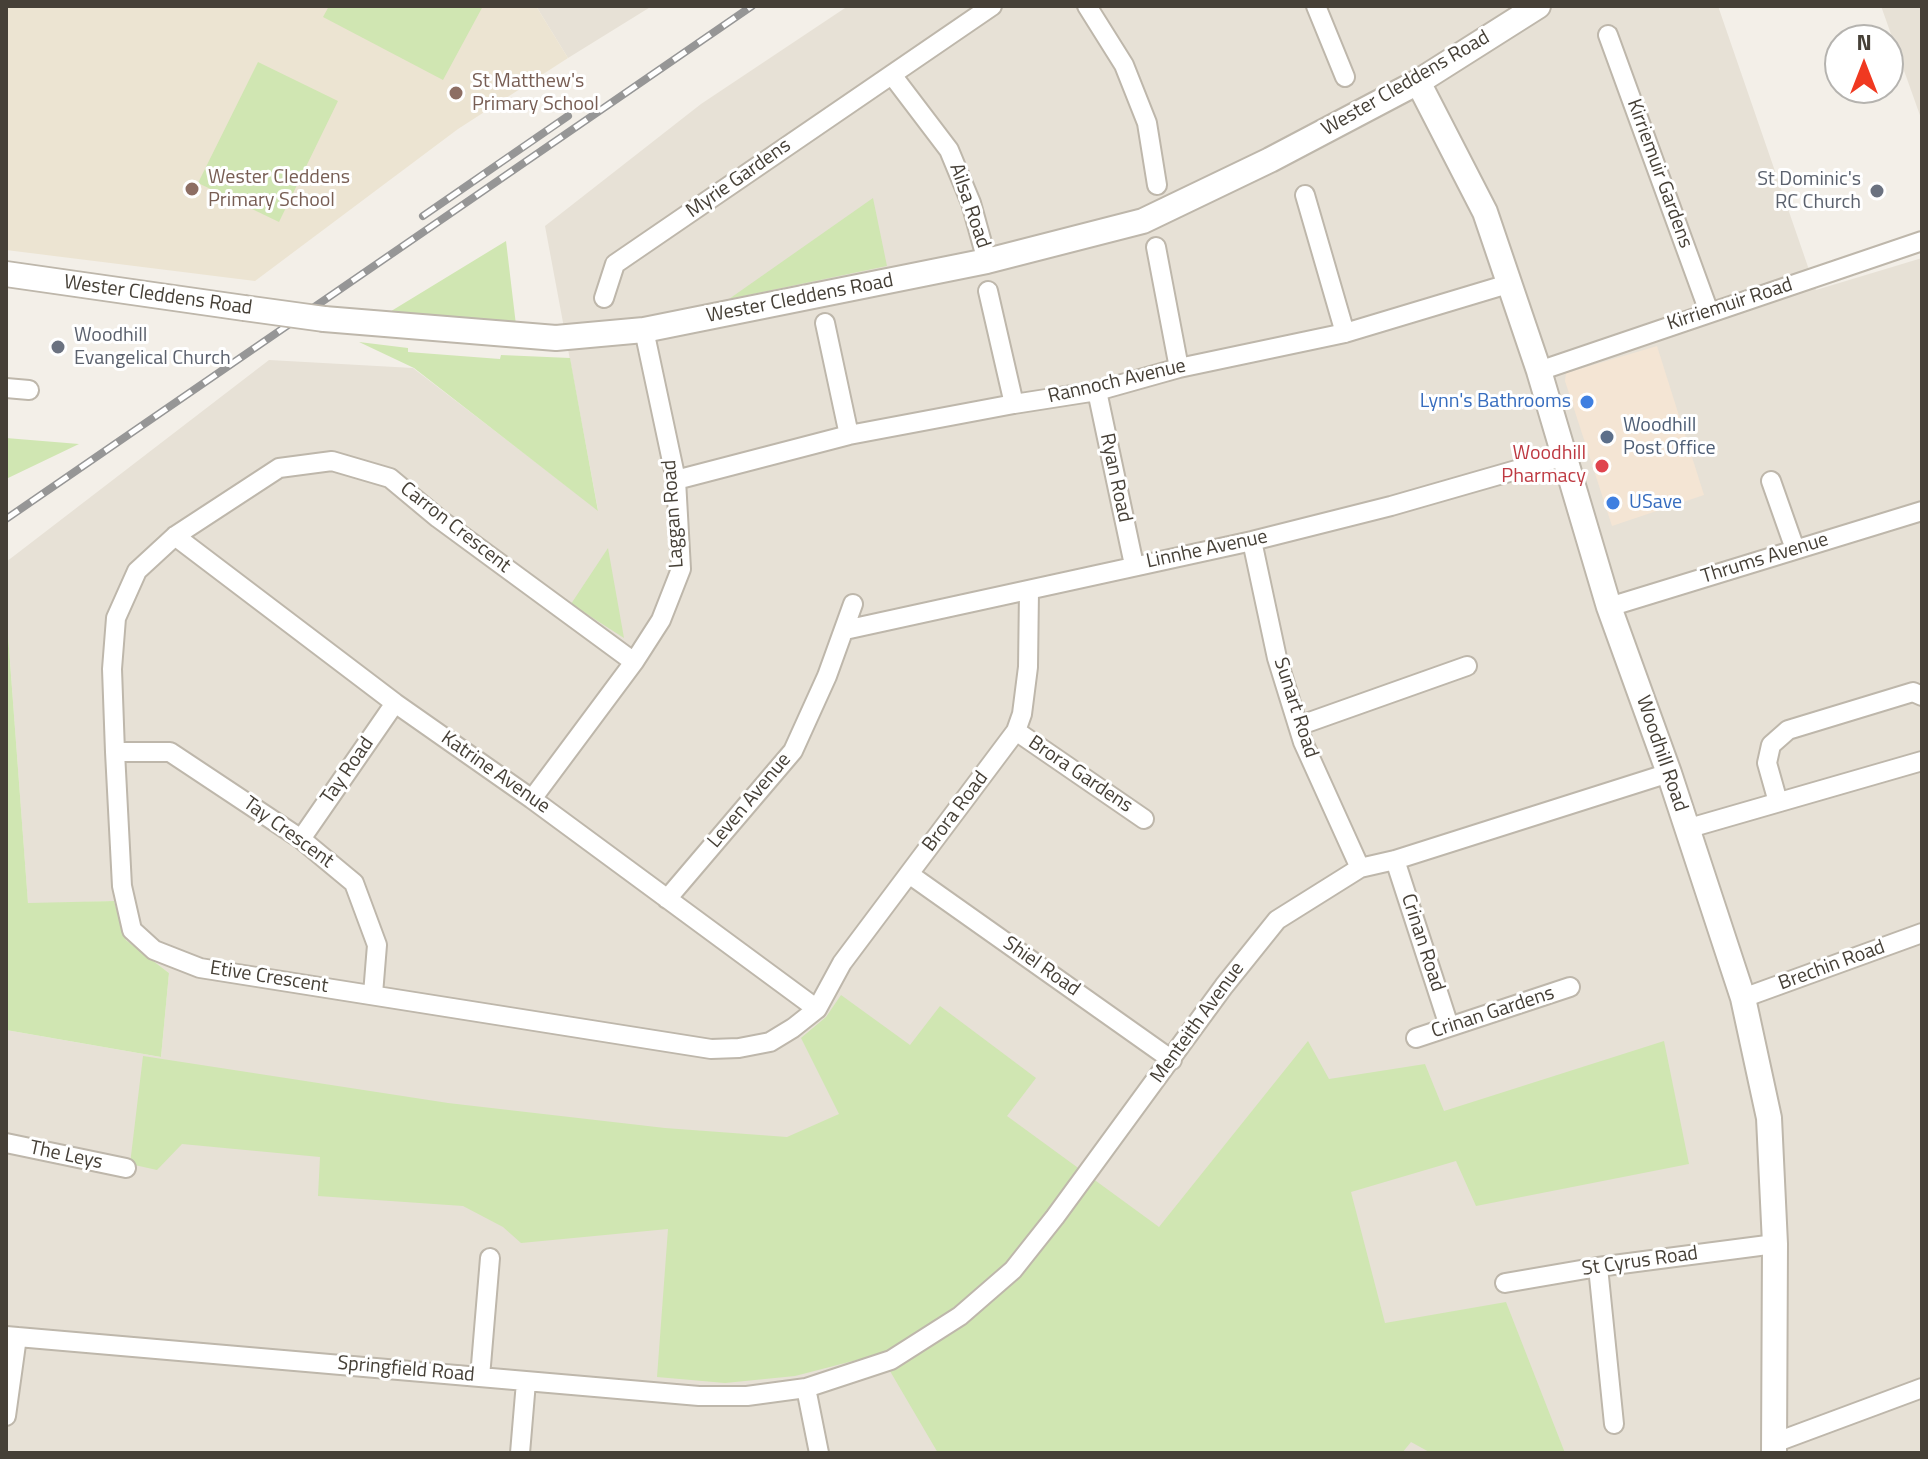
<!DOCTYPE html>
<style>
body{margin:0}
#map{position:relative;width:1928px;height:1459px;overflow:hidden;background:#f3efe8;font-family:"Titillium Web",sans-serif}
canvas{display:block}
.frame{position:absolute;inset:0;border:8px solid #464037;pointer-events:none}
.north{position:absolute;left:1824px;top:24px;width:80px;height:80px;box-sizing:border-box;background:#fff;border:2px solid #b5b3af;border-radius:50%;rotate:0deg;font-size:22px;font-weight:700;line-height:32px;text-align:center;color:#464037}
.north::after{content:'';display:block;margin:auto;width:28px;height:36px;background:#f03921;clip-path:polygon(50% 0,100% 100%,50% 72%,0 100%)}
</style>
<div id="map">
<canvas width="1928" height="1459"></canvas>
<div class="frame"></div>
<div class="north">N</div>
</div>
<script>
const g = document.querySelector('canvas').getContext('2d');
g.lineJoin = 'round';
function fillPath(path, color) { g.fillStyle = color; g.fill(path, 'evenodd'); }
const toPath = rows => new Path2D(rows.map(r => 'M' + r).join(''));
function trace(path, color, width, dash) { g.strokeStyle = color; g.lineWidth = width; g.lineCap = dash ? 'butt' : 'round'; g.setLineDash(dash || []); g.stroke(path); }
function drawText(font, color, halo, rows, align = 'center') {
  g.font = font + ' "Titillium Web",sans-serif'; g.lineWidth = 6; g.setLineDash([]); g.textBaseline = 'middle'; g.strokeStyle = halo; g.fillStyle = color; for (const [text, x, y, turn = 0] of rows) {
    g.save(); g.translate(x, y); g.rotate((+turn || 0) * Math.PI / 180); g.textAlign = isNaN(turn) ? turn : align; if (halo) g.strokeText(text, 0, 0); g.fillText(text, 0, 0); g.restore();
  }
}
fillPath(toPath([
 [536,6,652,6,568,58],
 [848,6,1718,6,1816,290,1922,258,1922,1453,6,1453,6,1030,161,1057,169,973,126,940,114,901,28,904,6,608,6,562,269,360,413,368,598,510,545,226,701,104],
 [1881,6,1922,6,1922,121]
]), '#e7e1d6');
fillPath(toPath([
 [1657,346,1704,495,1612,526,1565,381,1566,373]
]), '#f4e5d4');
fillPath(toPath([
 [6,6,536,6,568,58,458,129,255,281,6,250]
]), '#ece4d2');
fillPath(toPath([
 [329,6,483,6,443,80,323,17],
 [258,62,338,101,279,222,198,183],
 [873,198,887,266,729,299],
 [506,241,516,325,388,313],
 [359,342,408,348,408,352,500,359,501,355,570,358,598,511,414,368],
 [6,438,79,444,6,479],
 [608,548,624,638,571,604],
 [6,608,28,903,114,901,126,940,169,973,161,1057,6,1030],
 [841,995,910,1045,940,1006,1036,1078,1007,1116,1159,1227,1308,1041,1329,1079,1425,1064,1444,1111,1664,1041,1689,1164,1476,1206,1456,1161,1351,1192,1385,1323,1506,1302,1565,1453,1431,1453,1411,1442,1402,1453,938,1453,880,1354,795,1376,725,1383,657,1377,668,1229,521,1243,503,1227,463,1206,318,1196,320,1157,182,1144,157,1170,130,1164,143,1056,448,1103,665,1128,787,1137,839,1114,801,1038,826,1017]
]), '#d0e6b2');
const minor = toPath([
 [1087,6,1124,65,1147,123,1157,185],
 [1316,6,1345,77],
 [1608,35,1709,312],
 [892,75,949,150,971,203,987,261],
 [1305,195,1345,333],
 [1156,247,1179,368],
 [988,291,1014,404],
 [604,298,615,264,992,6],
 [825,323,849,435],
 [1539,371,1922,241],
 [6,388,29,390],
 [1097,391,1134,565],
 [676,480,849,435,1014,404,1097,391,1179,368,1345,333,1508,284],
 [1771,481,1795,549],
 [175,536,395,703,532,799,817,1009],
 [1252,541,1277,658,1303,742,1360,868],
 [1609,607,1922,511],
 [845,630,1252,541,1391,506,1565,456],
 [634,662,438,518,390,478,332,461,279,468,175,536,137,571,116,618,112,669,115,752,122,886,132,930,154,950,200,968,711,1049,739,1048,770,1042,793,1028,817,1009,842,963,1016,731,1022,714,1028,667,1029,591],
 [1298,726,1467,666],
 [1016,731,1144,819],
 [115,752,170,752,301,839,354,883,377,945,373,994],
 [532,799,634,662,661,620,681,569,676,480,644,330],
 [1778,802,1767,763,1771,745,1788,730,1913,692,1922,696],
 [1686,829,1922,761],
 [301,839,395,703],
 [1395,860,1449,1026],
 [909,874,1172,1060],
 [667,899,793,751,827,676,853,604],
 [1743,998,1922,933],
 [1416,1038,1570,987],
 [6,1143,126,1168],
 [1598,1267,1614,1424],
 [1505,1283,1598,1267,1775,1244],
 [6,1336,699,1396,747,1396,806,1388,891,1360,960,1316,1013,1270,1055,1217,1224,986,1277,920,1360,868,1395,860,1669,773],
 [480,1377,490,1258],
 [806,1388,819,1453],
 [6,1416,17,1337],
 [1774,1443,1922,1388],
 [520,1453,526,1382]
]);
const tertiary = toPath([
 [1418,82,1485,212,1539,371,1609,607,1669,773,1743,998,1769,1118,1775,1244,1774,1453],
 [6,274,244,308],
 [324,319,556,338,644,330,987,261,1143,221,1270,160,1418,82,1538,6]
]);
trace(minor, '#beb7ab', 22);
trace(tertiary, '#beb7ab', 28);
trace(minor, '#fff', 18);
trace(tertiary, '#fff', 24);
const rail = toPath([
 [423,216,568,116],
 [6,519,752,6]
]);
trace(rail, '#969696', 8);
trace(rail, '#fff', 5, [15]);
const tertiaryBridge = toPath([
 [244,308,324,319]
]);
trace(tertiaryBridge, '#beb7ab', 28, []);
trace(tertiaryBridge, '#fff', 24);
for (const [x, y, r, color] of [
 [456,93,8,"#8d6e63"],
 [192,189,8,"#8d6e63"],
 [1877,191,8,"#6b7280"],
 [58,347,8,"#6b7280"],
 [1587,402,8,"#3f7fe0"],
 [1607,437,8,"#5c6f8a"],
 [1602,466,8,"#e0444e"],
 [1613,503,8,"#3f7fe0"]
]) { const dot = new Path2D(); dot.arc(x, y, r, 0, 2 * Math.PI); g.fillStyle = color; g.fill(dot); trace(dot, '#fff', 3); }
drawText('20px', '#785e54', '#fff', [
 ["St Matthew's",472,82],
 ["Primary School",472,105],
 ["Wester Cleddens",208,178],
 ["Primary School",208,201]
], 'left');
drawText('20px', '#464037', '#fff', [
 ["Wester Cleddens Road",1406,84,-30],
 ["Kirriemuir Gardens",1659,174,70],
 ["Myrie Gardens",739,179,-35],
 ["Ailsa Road",969,206,71],
 ["Wester Cleddens Road",158,296,8],
 ["Wester Cleddens Road",800,299,-11],
 ["Kirriemuir Road",1730,305,-18],
 ["Rannoch Avenue",1117,382,-13],
 ["Ryan Road",1115,478,78],
 ["Laggan Road",674,514,-94],
 ["Carron Crescent",455,528,38],
 ["Linnhe Avenue",1207,550,-12],
 ["Thrums Avenue",1765,559,-17],
 ["Sunart Road",1295,708,72],
 ["Woodhill Road",1661,754,71],
 ["Tay Road",348,771,-55],
 ["Katrine Avenue",495,773,35],
 ["Brora Gardens",1080,775,34],
 ["Leven Avenue",750,801,-50],
 ["Brora Road",956,812,-53],
 ["Tay Crescent",288,833,36],
 ["Crinan Road",1422,943,72],
 ["Brechin Road",1832,966,-20],
 ["Shiel Road",1041,967,35],
 ["Etive Crescent",269,978,9],
 ["Crinan Gardens",1493,1013,-18],
 ["Menteith Avenue",1198,1023,-54],
 ["The Leys",66,1156,12],
 ["St Cyrus Road",1640,1262,-8],
 ["Springfield Road",406,1370,5]
]);
drawText('20px', '#5b616d', '#fff', [
 ["St Dominic's",1861,180],
 ["RC Church",1861,203],
 ["Woodhill",74,336,"left"],
 ["Evangelical Church",74,359,"left"]
], 'right');
drawText('20px', '#366cbe', '#fff', [
 ["Lynn's Bathrooms",1571,402],
 ["USave",1629,503,"left"]
], 'right');
drawText('20px', '#4e5e75', '#fff', [
 ["Woodhill",1623,426],
 ["Post Office",1623,449]
], 'left');
drawText('20px', '#be3a42', '#fff', [
 ["Woodhill",1586,454],
 ["Pharmacy",1586,477]
], 'right');
</script>
